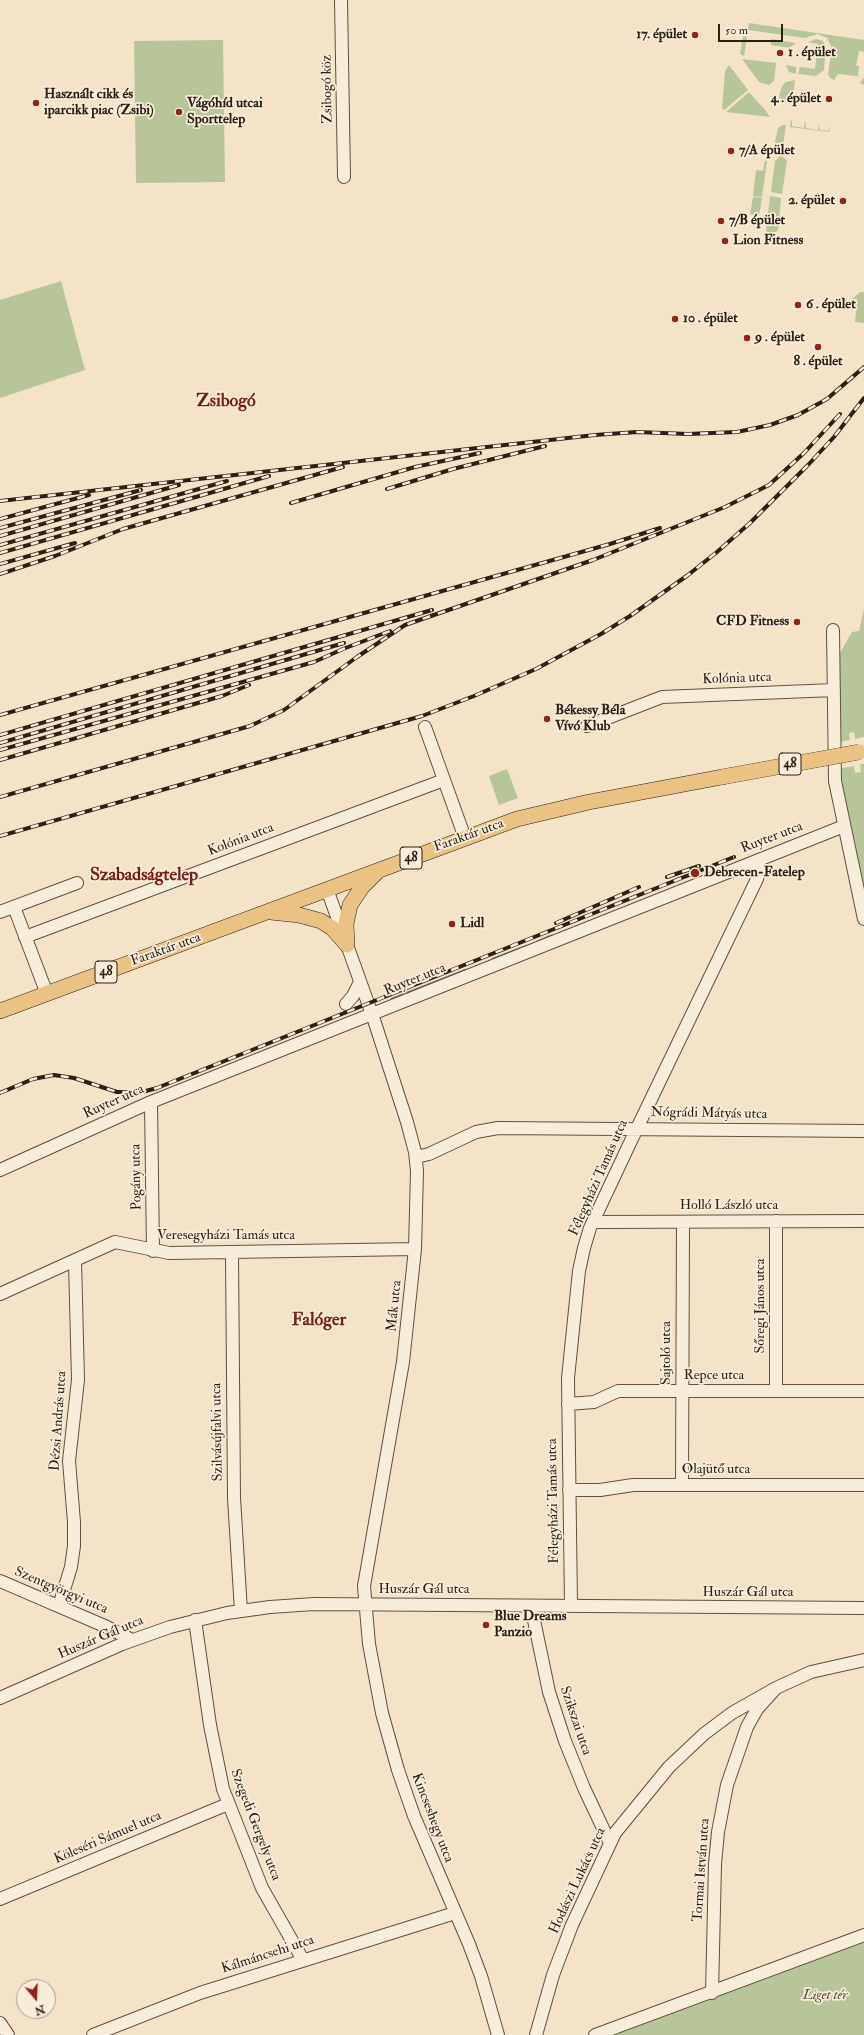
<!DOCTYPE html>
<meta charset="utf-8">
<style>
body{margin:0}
#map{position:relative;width:864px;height:2035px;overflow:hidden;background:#f5e3c8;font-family:"IM FELL Double Pica",serif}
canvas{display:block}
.north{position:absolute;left:16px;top:1979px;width:40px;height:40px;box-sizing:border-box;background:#f8eddb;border:1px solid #a69b8b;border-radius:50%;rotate:161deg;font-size:11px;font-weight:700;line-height:16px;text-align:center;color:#2c1f14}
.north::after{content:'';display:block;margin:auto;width:14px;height:18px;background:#8f2418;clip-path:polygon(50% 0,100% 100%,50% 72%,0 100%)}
.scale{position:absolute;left:718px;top:24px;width:65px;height:18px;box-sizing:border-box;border:2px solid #2c1f14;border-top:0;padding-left:5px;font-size:12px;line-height:14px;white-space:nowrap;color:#2c1f14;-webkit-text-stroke:3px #f8eddb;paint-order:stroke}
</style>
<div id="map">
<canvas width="864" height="2035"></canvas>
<div class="north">N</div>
<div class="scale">50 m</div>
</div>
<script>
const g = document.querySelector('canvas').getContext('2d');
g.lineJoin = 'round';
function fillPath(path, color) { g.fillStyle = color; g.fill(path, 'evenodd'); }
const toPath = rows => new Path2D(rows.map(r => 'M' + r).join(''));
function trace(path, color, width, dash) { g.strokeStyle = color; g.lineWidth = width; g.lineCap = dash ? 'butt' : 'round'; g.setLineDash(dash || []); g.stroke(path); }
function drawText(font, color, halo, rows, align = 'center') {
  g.font = font + ' "IM FELL Double Pica",serif'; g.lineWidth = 3.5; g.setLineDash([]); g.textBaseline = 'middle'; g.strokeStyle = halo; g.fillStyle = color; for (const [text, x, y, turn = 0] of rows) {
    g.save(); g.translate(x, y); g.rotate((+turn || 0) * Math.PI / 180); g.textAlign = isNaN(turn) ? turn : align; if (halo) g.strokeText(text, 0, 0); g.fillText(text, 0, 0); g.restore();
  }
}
fillPath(toPath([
 [749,23,864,40,864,52,859,51,856,66,859,66,858,76,864,77,864,85,860,83,864,77,838,74,834,80,830,78,828,74,832,48,827,38,818,34,805,38,748,30],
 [743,36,747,37,744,56,740,54],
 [771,39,796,43,789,48,771,45],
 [816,39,823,41,826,46,824,70,816,76,798,74,800,67,815,69,818,44,808,42],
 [223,40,225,182,136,183,134,41],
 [742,59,776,63,774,81,769,85,759,82],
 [729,65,748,90,724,110,722,108,725,71],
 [786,65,796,67,796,74,789,72],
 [795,80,792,103,783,102,779,97,782,86,786,82],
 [749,92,766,111,770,117,726,112],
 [791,120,792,121,792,126,804,128,805,122,806,123,806,128,818,130,819,124,820,130,828,131,830,126,829,132,790,127],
 [783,125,786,125,782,152,777,149,775,142,778,128],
 [780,156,783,157,787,161,782,194,771,192,775,161],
 [765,161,767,161,762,197,753,196,756,170,763,171],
 [770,196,781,198,778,230,773,234,768,233,766,230],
 [753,197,762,198,757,228,755,227,757,216,750,214],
 [61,281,85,370,0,398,0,300],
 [860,292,864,292,864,323,855,322,857,299,852,299],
 [864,609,864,737,855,739,854,732,849,733,850,740,839,742,840,653,852,632,859,631],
 [860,764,864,764,864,898,838,769,854,766,855,773,861,772],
 [507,769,518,798,499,805,489,776],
 [864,1939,864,2035,604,2035]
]), '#b7c599');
trace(toPath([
 [537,942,551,936],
 [493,959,527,946],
 [392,999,466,970]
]), '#717e7a', 2.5);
const minor = toPath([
 [341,0,344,177],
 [833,630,835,781,864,919],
 [587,726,662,697,834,690],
 [425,727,465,838],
 [327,889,374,1020,407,1122,415,1152,417,1171,415,1249,403,1362,364,1586,369,1644,382,1713,398,1770,414,1816,469,1944,481,1976,498,2035],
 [14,907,47,994],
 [0,912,77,883],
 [25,937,444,780],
 [346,1004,353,996,360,982],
 [151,1102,153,1251],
 [416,1157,429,1154,476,1132,498,1128,864,1131],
 [0,1170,151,1102,844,826],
 [593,1222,864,1221],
 [232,1253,234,1498,241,1611],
 [0,1294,115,1242,169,1253,415,1249],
 [776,1391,776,1221],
 [568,1404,594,1402,618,1391,864,1391],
 [682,1485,683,1222],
 [569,1490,600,1490,633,1485,864,1485],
 [0,1581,107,1627,132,1640],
 [59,1606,71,1567,74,1546,74,1522,69,1461,78,1380,75,1261],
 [531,1606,549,1692,565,1741,584,1788,609,1841],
 [571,1606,568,1378,579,1271,584,1248,590,1228,629,1145,757,879,759,872,759,860],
 [195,1620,210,1725,223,1789,262,1888,303,1960],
 [0,1698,122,1644,170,1627,227,1613,270,1607,314,1604,864,1608],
 [0,1899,228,1804],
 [712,1993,715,1864,718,1832,727,1785,747,1727,757,1709,776,1688,811,1672,864,1660],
 [0,2023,8,2035],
 [93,2035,200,1993,455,1913],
 [536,2035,553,1975,572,1925,615,1833,669,1767,704,1734,732,1713,776,1688],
 [595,2035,864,1935]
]);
const major = toPath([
 [271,912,299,915,321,921,332,928,347,945],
 [347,945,346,924,350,905,362,887,377,872],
 [0,1011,517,819,589,802,722,777]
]);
trace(minor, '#5e5041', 14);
trace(major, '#2c1f14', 16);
trace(minor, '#f8eddb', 12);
trace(major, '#eac284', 15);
const rail = toPath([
 [387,489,453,469,545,446],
 [0,501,595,435,637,432,688,434,737,432,770,425,798,415,827,399,864,367],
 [291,503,415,467,480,453],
 [0,519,89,495],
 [0,528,141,490],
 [0,536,179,485],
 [0,545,227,481],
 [0,553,269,476],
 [0,564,75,543],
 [0,574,55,556,123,529,343,467],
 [0,715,610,544,660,528],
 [0,735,432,610],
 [0,743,344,643],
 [0,750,314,662,343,649,390,631],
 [0,760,222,696,249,685],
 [0,797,250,726,284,710,357,657,405,625,593,560,725,507,769,485,804,453,840,414],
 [0,836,422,716,474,696,536,669,601,634,630,616,688,575,717,552,750,523,808,465,834,437,864,398],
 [667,877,699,866],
 [556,923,639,887],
 [0,1093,33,1079,54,1075,74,1078,117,1092,142,1092,157,1088,734,857]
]);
trace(rail, '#2c1f14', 4);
trace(rail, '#f8eddb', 2.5, [8]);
const majorBridge = toPath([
 [722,777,859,752]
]);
trace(majorBridge, '#2c1f14', 16, []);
trace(majorBridge, '#eac284', 15);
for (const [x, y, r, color] of [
 [695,35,4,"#8f2418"],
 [780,53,4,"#8f2418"],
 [829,99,4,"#8f2418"],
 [36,103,4,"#8f2418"],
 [179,112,4,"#8f2418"],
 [731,151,4,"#8f2418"],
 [843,201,4,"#8f2418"],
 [721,221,4,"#8f2418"],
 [725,241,4,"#8f2418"],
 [798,305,4,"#8f2418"],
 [675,319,4,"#8f2418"],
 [747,338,4,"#8f2418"],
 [818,347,4,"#8f2418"],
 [797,622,4,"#8f2418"],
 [547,719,4,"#8f2418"],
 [695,873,5,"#8f2418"],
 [452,924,4,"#8f2418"],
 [486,1625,4,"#8f2418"]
]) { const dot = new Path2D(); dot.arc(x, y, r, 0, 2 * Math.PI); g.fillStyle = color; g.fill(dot); trace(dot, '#f8eddb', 1.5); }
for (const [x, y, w] of [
 [790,764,22],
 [411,858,22],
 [106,972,22]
]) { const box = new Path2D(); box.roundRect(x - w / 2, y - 11, w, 22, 3); g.fillStyle = '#f8eddb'; g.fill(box); trace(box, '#2c1f14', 1); }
drawText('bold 13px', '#2c1f14', null, [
 ["48",790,764],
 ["48",411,858],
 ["48",106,972]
]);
drawText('bold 14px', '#2c1f14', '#f8eddb', [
 ["17. épület",687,35,"right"],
 ["1 . épület",788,53],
 ["Használt cikk és",44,95],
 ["iparcikk piac (Zsibi)",44,111],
 ["4 . épület",821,99,"right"],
 ["Vágóhíd utcai",187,104],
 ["Sporttelep",187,120],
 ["7/A épület",739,151],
 ["2. épület",835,201,"right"],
 ["7/B épület",729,221],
 ["Lion Fitness",733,241],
 ["6 . épület",806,305],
 ["10 . épület",683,319],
 ["9 . épület",755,338],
 ["8 . épület",818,362,"center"],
 ["CFD Fitness",789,622,"right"],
 ["Békessy Béla",555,711],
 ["Vívó Klub",555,727],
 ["Debrecen-Fatelep",704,873],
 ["Lidl",460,924],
 ["Blue Dreams",494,1617],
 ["Panzio",494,1633]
], 'left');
drawText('14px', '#2c1f14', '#f8eddb', [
 ["Zsibogó köz",328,89,-91],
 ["Kolónia utca",737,679,-2],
 ["Faraktár utca",469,836,-20],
 ["Ruyter utca",772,838,-21],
 ["Kolónia utca",241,840,-21],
 ["Faraktár utca",166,950,-20],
 ["Ruyter utca",415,980,-22],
 ["Ruyter utca",114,1102,-24],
 ["Nógrádi Mátyás utca",709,1114,1],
 ["Pogány utca",137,1177,-91],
 ["Félegyházi Tamás utca",599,1178,-66],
 ["Holló László utca",729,1206],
 ["Veresegyházi Tamás utca",226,1236],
 ["Mák utca",395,1306,-84],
 ["Sőregi János utca",761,1306,-90],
 ["Sajtoló utca",667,1353,-90],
 ["Repce utca",714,1376],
 ["Dézsi András utca",59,1421,-86],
 ["Szilvásújfalvi utca",218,1432,-91],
 ["Olajütő utca",716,1470],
 ["Félegyházi Tamás utca",554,1501,-91],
 ["Huszár Gál utca",424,1590],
 ["Szentgyörgyi utca",61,1591,23],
 ["Huszár Gál utca",748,1593],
 ["Huszár Gál utca",101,1638,-23],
 ["Szikszai utca",575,1721,71],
 ["Kincseshegy utca",432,1818,69],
 ["Szegedi Gergely utca",255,1825,69],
 ["Köleséri Sámuel utca",108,1838,-23],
 ["Tormai István utca",702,1870,-86],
 ["Hodászi Lukács utca",578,1881,-65],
 ["Kálmáncsehi utca",268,1955,-18]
]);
drawText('italic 14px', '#56513c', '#f8eddb', [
 ["Liget tér",825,1996]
]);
drawText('bold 18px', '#7a1f14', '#f8eddb', [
 ["Zsibogó",226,402],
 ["Szabadságtelep",144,876],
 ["Falóger",319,1321]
]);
</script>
